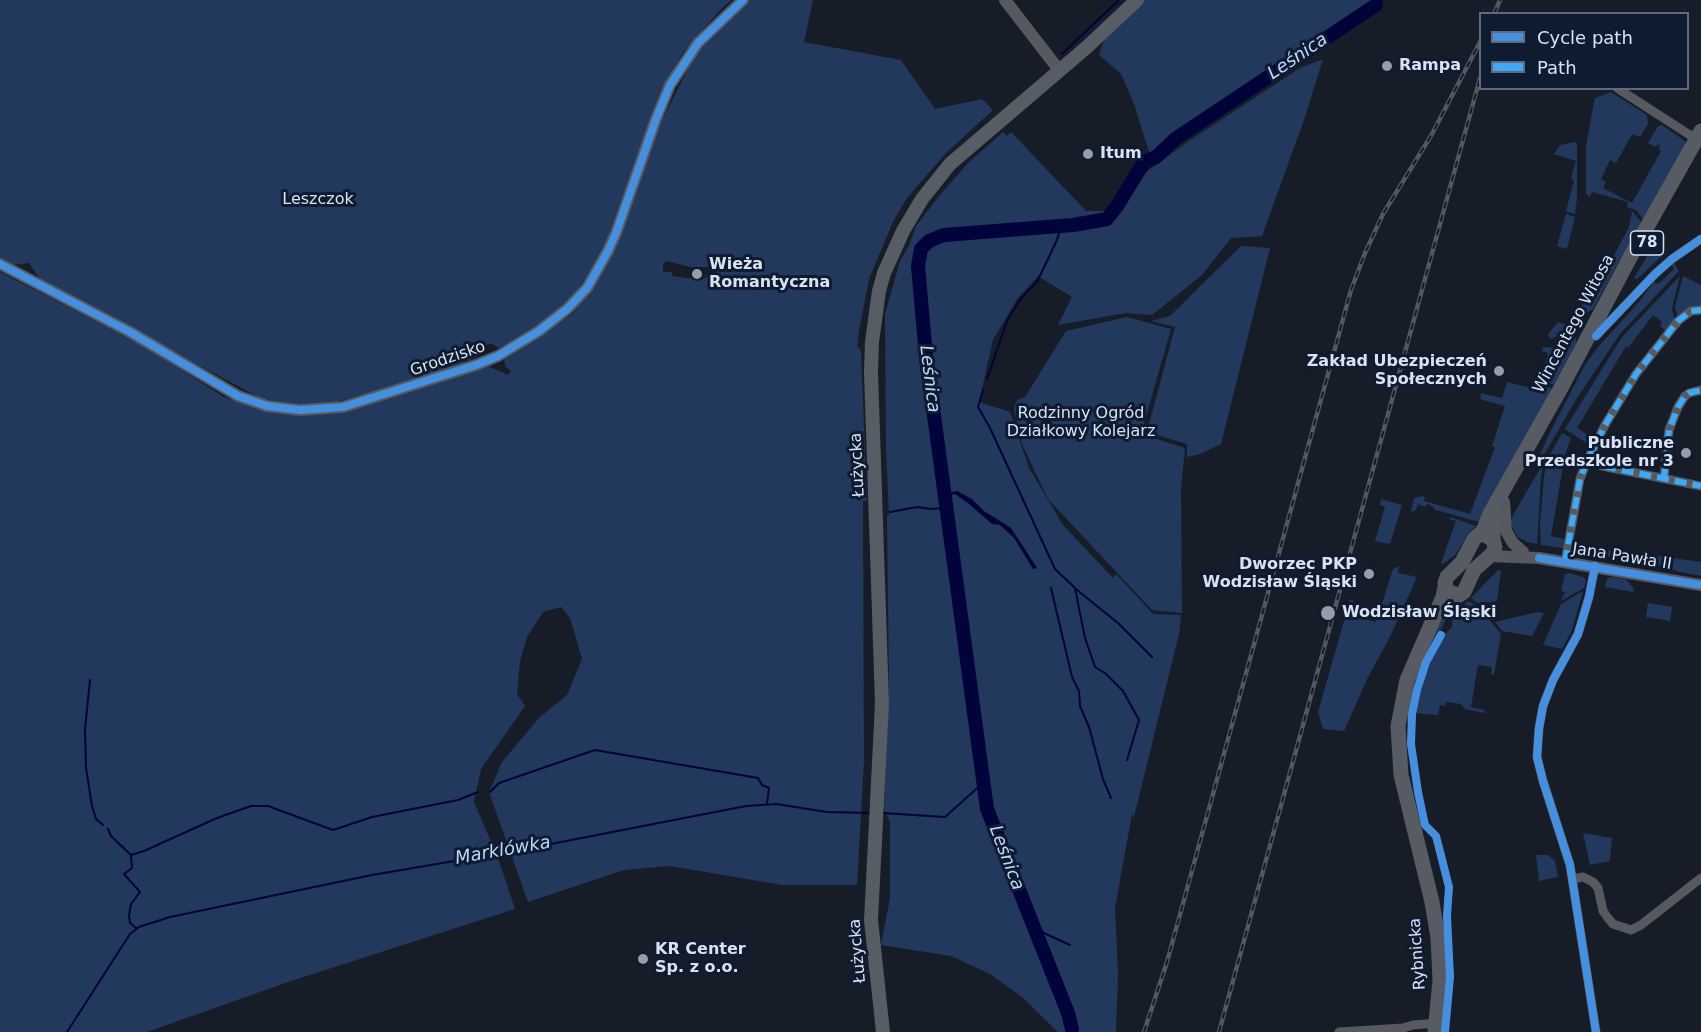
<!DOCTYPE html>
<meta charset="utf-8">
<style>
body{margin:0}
#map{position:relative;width:1701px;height:1032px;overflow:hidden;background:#161d28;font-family:"DejaVu Sans",sans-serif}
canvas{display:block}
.legend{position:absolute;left:1479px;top:12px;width:210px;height:78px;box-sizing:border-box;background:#0e1b30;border:2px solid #5f6b7d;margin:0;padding:8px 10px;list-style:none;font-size:18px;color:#d9e2f1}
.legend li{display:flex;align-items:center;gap:12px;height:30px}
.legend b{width:30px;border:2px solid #5f6b7d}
</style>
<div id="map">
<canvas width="1701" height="1032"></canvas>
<ul class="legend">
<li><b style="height:8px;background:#468fdf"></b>Cycle path</li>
<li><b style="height:8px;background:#3fa9f5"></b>Path</li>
</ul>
</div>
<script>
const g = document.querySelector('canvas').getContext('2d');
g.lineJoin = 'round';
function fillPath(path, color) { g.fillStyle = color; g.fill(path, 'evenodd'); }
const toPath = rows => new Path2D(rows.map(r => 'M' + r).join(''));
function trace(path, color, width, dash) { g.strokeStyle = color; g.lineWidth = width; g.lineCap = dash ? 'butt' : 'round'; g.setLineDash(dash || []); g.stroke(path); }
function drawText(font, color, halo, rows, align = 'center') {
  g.font = font + ' "DejaVu Sans",sans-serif'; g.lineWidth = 6; g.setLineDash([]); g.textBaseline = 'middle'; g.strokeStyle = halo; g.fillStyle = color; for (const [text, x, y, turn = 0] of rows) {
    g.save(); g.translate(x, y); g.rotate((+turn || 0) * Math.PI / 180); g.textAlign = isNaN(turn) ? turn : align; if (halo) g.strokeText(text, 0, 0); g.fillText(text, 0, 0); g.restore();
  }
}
fillPath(toPath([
 [0,0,732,0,723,7,682,54,651,117,602,254,566,307,516,340,498,348,493,344,488,344,483,347,482,355,409,383,319,406,262,399,41,281,29,263,12,265,0,259],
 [750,0,813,0,804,42,901,60,935,109,982,99,993,110,946,153,907,198,893,222,869,279,859,331,857,348,859,347,861,352,867,501,863,501,864,761,857,885,782,885,670,866,624,870,528,902,489,792,502,762,539,718,567,695,582,659,570,618,561,607,543,612,527,637,520,661,517,694,525,706,481,769,474,802,498,858,515,909,288,982,147,1032,0,1032,0,272,137,342,224,397,258,409,322,413,488,366,508,375,511,371,505,366,504,357,572,314,611,256,662,120,694,57,731,14],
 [667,261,690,267,709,267,716,272,701,280,672,276,672,272,663,272,663,264],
 [1145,0,1372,0,1166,141,1150,155,1134,104,1121,74,1099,55,1104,40],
 [1323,59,1305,117,1262,236,1231,238,1202,275,1152,315,1126,313,1058,325,1072,297,1038,276,1017,299,993,340,979,402,1010,412,1029,468,1063,525,1113,578,1116,574,1153,614,1181,615,1179,634,1134,817,1132,814,1115,908,1118,973,1116,1032,1058,1032,1022,997,990,974,951,956,881,945,890,898,890,822,884,809,889,686,887,516,889,515,886,450,885,314,900,261,909,246,916,226,939,196,968,163,1003,132,1007,136,1011,132,1086,211,1122,211,1137,185,1132,182,1139,182,1145,173,1186,143,1300,68],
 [1611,92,1647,115,1648,124,1640,137,1632,134,1616,163,1610,160,1601,179,1606,182,1603,188,1632,203,1661,151,1659,149,1660,146,1658,144,1655,147,1648,143,1658,126,1662,125,1685,141,1686,144,1643,219,1636,210,1627,207,1628,202,1592,192,1590,197,1586,194,1586,146,1594,102,1595,98],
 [1574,142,1577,143,1577,198,1575,214,1566,211,1574,181,1571,178,1576,161,1554,154,1560,145],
 [1632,211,1643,224,1618,263,1593,309,1585,314,1582,310,1582,302,1588,304,1629,227],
 [1566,214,1575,217,1567,249,1557,246],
 [1655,243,1665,253,1637,279,1634,278],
 [1241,246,1270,248,1221,444,1200,454,1187,457,1187,444,1147,432,1175,327,1151,321,1170,316],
 [1674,263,1679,271,1620,334,1577,398,1541,460,1538,459,1550,432,1585,365,1598,347,1638,303,1654,282,1658,284,1674,269,1671,264],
 [1680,276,1672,309,1675,321,1667,332,1660,326,1662,322,1653,315,1628,348,1626,346,1577,428,1588,435,1596,437,1591,446,1565,429,1622,337],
 [1683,276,1701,285,1701,307,1678,319,1675,307],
 [1127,317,1171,329,1141,434,1185,448,1181,489,1182,613,1152,610,1048,499,1022,444,1014,409,1017,400,1025,397,1066,331],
 [1558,322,1564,324,1574,330,1550,339,1548,334],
 [1575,335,1576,343,1554,385,1534,379,1536,374,1542,375,1548,353,1542,351,1543,347,1554,348,1556,341],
 [1507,382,1531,388,1533,383,1552,388,1533,429,1479,522,1433,509,1434,507,1427,504,1426,507,1418,504,1416,510,1411,512,1414,498,1422,496,1425,497,1424,501,1470,514,1495,447,1492,446,1505,406,1480,399,1481,393,1502,398],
 [1562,433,1571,438,1565,455,1551,536,1564,539,1563,548,1541,545,1540,525,1544,476,1548,458],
 [1544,462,1541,476,1537,544,1527,542,1518,537,1513,529,1511,522,1513,515],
 [1381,499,1402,505,1390,544,1375,541,1385,507,1380,505],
 [1450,517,1476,526,1467,535,1456,554,1443,564,1441,563,1456,521,1449,519],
 [1599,549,1648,555,1647,562,1599,555],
 [1652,555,1701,562,1701,576,1680,572,1651,563],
 [1399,566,1398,573,1417,577,1390,637,1367,679,1344,731,1323,729,1318,712,1350,600,1354,601,1352,609,1356,610,1354,616,1376,622,1393,569],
 [1498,570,1501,571,1497,601,1479,604,1471,598],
 [1569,573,1583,577,1586,580,1584,588,1561,601,1565,592,1561,591,1565,574],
 [1610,577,1626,579,1634,589,1633,592,1605,587,1607,579],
 [1583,591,1572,630,1562,649,1543,645,1561,604],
 [1468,601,1479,607,1501,634,1494,674,1491,675,1492,667,1478,665,1471,707,1485,710,1484,713,1465,709,1461,704,1446,702,1445,706,1440,705,1438,715,1415,713,1430,660,1443,636,1452,627,1453,614,1456,614],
 [1648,603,1672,607,1670,621,1646,617],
 [1447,610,1449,612,1444,623,1419,677,1406,724,1414,678,1432,637],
 [1537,612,1544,613,1532,636,1502,631,1495,622],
 [1583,833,1612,838,1610,861,1590,865],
 [1536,855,1548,855,1555,861,1558,877,1539,881]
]), '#22395d');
fillPath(toPath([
 [957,491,972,499,984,511,1011,528,1037,568,1033,569,1014,538,1000,525,992,524,969,504,955,494,943,497,943,494]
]), '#02033a');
trace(toPath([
 [1062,54,1119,0],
 [987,379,1007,321,1021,298,1037,282,1057,240,1061,226],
 [983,390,978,407,990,428,1055,569,1075,588,1085,638,1095,667,1105,673,1123,691,1139,720,1127,760],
 [890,512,917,507,931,509,945,508],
 [1051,588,1072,677,1079,691,1080,706,1089,727,1103,779,1111,798],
 [1076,589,1119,624,1152,657],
 [90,680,85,729,86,768,92,806,96,819,103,825],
 [490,792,499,783,595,750,758,778,762,785,769,788,767,804],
 [883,813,945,817,984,782],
 [108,829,111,836,131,855,132,868,124,874,140,892,131,904,129,915,130,923,136,928],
 [131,855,144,851,217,818,251,806,268,806,333,830,372,817,458,800,478,792],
 [1035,929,1070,945],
 [67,1032,130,934,139,927,170,917,372,875,525,849,746,806,776,804,827,812,871,813]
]), '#02033a', 2);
trace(toPath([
 [1072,1029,1068,1013,987,809,926,356,918,266,921,249,929,241,944,235,1073,225,1107,219,1117,206,1144,162,1156,157,1175,139,1376,5]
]), '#02033a', 14);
trace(toPath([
 [1617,88,1696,139],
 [1596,336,1655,274,1672,259,1701,239],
 [1587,461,1602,466,1701,486],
 [1664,478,1669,430,1678,407,1685,396,1689,393,1701,390],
 [1565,562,1580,479,1587,461,1605,425,1636,374,1678,321,1691,311,1701,310],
 [1595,566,1589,597,1578,634,1553,680,1543,706,1539,728,1537,757,1543,781,1570,865,1596,1032],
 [1572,879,1583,877,1593,882,1598,888,1603,911,1608,918,1613,924,1631,930,1641,925,1701,878],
 [1339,1032,1403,1028,1413,1025,1437,1023]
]), '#57595e', 9);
trace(toPath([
 [1005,0,1059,70],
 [0,264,130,332,238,396,267,406,300,410,343,407,476,365,498,356,539,331,567,309,587,288,608,251,616,233,656,119,670,85,698,43,743,0],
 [1504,502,1506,531,1513,543,1523,552],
 [1490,556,1539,558,1701,585]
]), '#57595e', 12);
trace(toPath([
 [883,1032,871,920,882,703,871,372,872,342,879,291,884,273,903,231,922,199,950,164,1087,47,1137,0]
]), '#575d64', 14);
trace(toPath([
 [1493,540,1493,531,1498,516],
 [1458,595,1447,591,1445,583,1447,577,1462,562,1474,539,1483,531,1491,512,1562,386,1634,250,1701,131],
 [1450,601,1464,592,1474,570,1493,553,1495,547,1493,540,1485,535],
 [1435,1032,1440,980,1438,938,1432,902,1401,775,1398,726,1407,680,1443,597,1445,587]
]), '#565b64', 15);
const rail = toPath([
 [1494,14,1500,0],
 [1144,1032,1167,962,1351,290,1365,253,1383,214,1432,134,1480,42],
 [1219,1032,1480,78]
]);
trace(rail, '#52585f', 4.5);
trace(rail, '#0e1b30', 2, [7]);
trace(toPath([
 [1587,461,1602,466,1701,486],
 [1664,478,1669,430,1678,407,1685,396,1689,393,1701,390],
 [1565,562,1580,479,1587,461,1605,425,1636,374,1678,321,1691,311,1701,310]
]), '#3fa9f5', 6, [12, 6]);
trace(toPath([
 [0,264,130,332,238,396,267,406,300,410,343,407,476,365,498,356,539,331,567,309,587,288,608,251,616,233,656,119,670,85,698,43,743,0],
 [1596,336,1655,274,1672,259,1701,239],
 [1539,558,1701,585],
 [1595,566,1589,597,1578,634,1553,680,1543,706,1539,728,1537,757,1543,781,1570,865,1596,1032],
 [1441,635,1426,662,1417,690,1412,714,1411,744,1418,792,1425,825,1436,836,1449,887,1447,916,1450,977,1445,1032]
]), '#468fdf', 8);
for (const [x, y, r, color] of [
 [1387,66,6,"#959dab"],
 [1088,154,6,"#959dab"],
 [697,274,6,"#959dab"],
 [1499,371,6,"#959dab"],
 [1686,453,6,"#959dab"],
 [1369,574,6,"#959dab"],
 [1328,613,8,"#959dab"],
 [643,959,6,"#959dab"]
]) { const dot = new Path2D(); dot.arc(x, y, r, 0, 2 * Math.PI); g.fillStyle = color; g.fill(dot); trace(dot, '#0e1b30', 2); }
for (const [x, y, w] of [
 [1647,243,33]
]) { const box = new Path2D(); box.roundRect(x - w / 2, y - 12, w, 24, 4.5); g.fillStyle = '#0e1b30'; g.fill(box); trace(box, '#d9e2f1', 1.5); }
drawText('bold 15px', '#d9e2f1', null, [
 ["78",1647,243]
]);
drawText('bold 16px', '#d9e2f1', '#0e1b30', [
 ["Rampa",1399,66],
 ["Itum",1100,154],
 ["Wieża",709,265],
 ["Romantyczna",709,283],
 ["Zakład Ubezpieczeń",1487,362,"right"],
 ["Społecznych",1487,380,"right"],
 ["Publiczne",1674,444,"right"],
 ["Przedszkole nr 3",1674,462,"right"],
 ["Dworzec PKP",1357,565,"right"],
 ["Wodzisław Śląski",1357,583,"right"],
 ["Wodzisław Śląski",1342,613],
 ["KR Center",655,950],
 ["Sp. z o.o.",655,968]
], 'left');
drawText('16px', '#d6e2f5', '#0e1b30', [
 ["Leszczok",318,200],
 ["Rodzinny Ogród",1081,414],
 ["Działkowy Kolejarz",1081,432]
]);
drawText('16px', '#d9e2f1', '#0e1b30', [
 ["Wincentego Witosa",1574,324,-62],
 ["Grodzisko",448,359,-19],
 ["Łużycka",858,465,-93],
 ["Jana Pawła II",1622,557,9],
 ["Łużycka",858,951,-95],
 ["Rybnicka",1418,954,-94]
]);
drawText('italic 18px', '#bed6fc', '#0e1b30', [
 ["Leśnica",1298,57,-34],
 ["Leśnica",929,379,83],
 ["Marklówka",503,851,-10],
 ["Leśnica",1006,858,69]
]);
</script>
